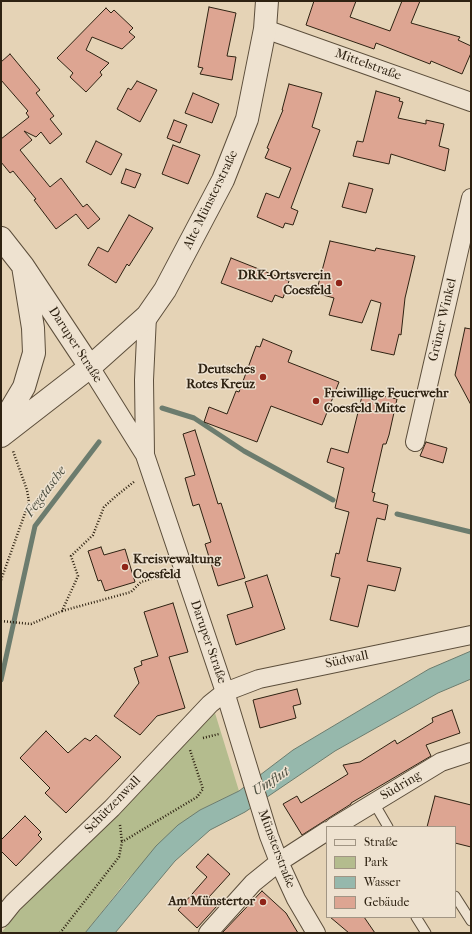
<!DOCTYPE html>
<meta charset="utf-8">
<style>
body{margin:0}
#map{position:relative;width:472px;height:934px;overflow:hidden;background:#e5d3b6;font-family:"IM FELL French Canon",serif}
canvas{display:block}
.frame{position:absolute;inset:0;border:2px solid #2e2212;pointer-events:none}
.legend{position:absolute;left:326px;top:826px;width:130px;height:92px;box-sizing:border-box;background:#eee2d0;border:1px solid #a19584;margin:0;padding:5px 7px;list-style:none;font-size:12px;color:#2e2212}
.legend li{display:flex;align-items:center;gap:8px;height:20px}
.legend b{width:20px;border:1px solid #a19584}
</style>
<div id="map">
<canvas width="472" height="934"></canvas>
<div class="frame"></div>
<ul class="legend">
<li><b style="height:5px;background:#eee2d0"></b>Straße</li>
<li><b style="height:11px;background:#b4bc8e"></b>Park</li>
<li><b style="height:11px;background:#96b8ac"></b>Wasser</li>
<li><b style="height:11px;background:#dda592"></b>Gebäude</li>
</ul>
</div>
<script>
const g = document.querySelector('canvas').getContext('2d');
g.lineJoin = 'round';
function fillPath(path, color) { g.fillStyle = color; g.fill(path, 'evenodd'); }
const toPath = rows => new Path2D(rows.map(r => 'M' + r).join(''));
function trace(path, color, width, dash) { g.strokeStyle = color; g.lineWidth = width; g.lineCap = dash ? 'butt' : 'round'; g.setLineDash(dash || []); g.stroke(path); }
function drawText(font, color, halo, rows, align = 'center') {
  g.font = font + ' "IM FELL French Canon",serif'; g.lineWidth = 3; g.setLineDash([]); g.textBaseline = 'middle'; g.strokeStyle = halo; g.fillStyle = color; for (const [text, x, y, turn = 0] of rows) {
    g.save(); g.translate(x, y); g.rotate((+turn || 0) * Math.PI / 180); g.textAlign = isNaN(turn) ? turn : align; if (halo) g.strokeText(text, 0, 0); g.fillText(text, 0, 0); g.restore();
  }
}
fillPath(toPath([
 [215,713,239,791,200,810,127,880,85,933,1,933,20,910]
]), '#b4bc8e');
const water = toPath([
 [471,651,471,679,438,693,335,751,245,812,210,830,175,861,115,933,85,933,156,846,178,825,200,810,239,791,293,750,429,669,471,651]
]);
fillPath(water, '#96b8ac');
trace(water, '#6c7c6e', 1);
trace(toPath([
 [162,408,194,418,244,451,333,500],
 [397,514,471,532],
 [1,680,35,526,99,442]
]), '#6c7c6e', 5);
const building = toPath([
 [314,1,356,1,350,17,390,31,402,1,420,1,411,23,460,37,458,40,471,46,471,53,462,74,431,61,430,64,376,43,374,49,306,25,314,1],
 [209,7,236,13,227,56,236,57,232,80,200,74,203,68,198,67,209,7],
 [106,8,111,13,114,10,133,28,129,32,135,37,122,49,92,37,86,50,109,63,100,72,102,75,86,92,70,77,73,73,57,58,106,8],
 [10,54,40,90,36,93,54,116,50,119,62,134,50,144,41,132,36,137,24,131,32,140,20,150,50,187,61,178,83,207,87,204,100,219,88,229,76,214,56,229,34,200,36,199,13,171,10,173,1,162,1,139,29,117,26,113,28,111,1,80,1,62,10,54],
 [137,81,157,90,140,122,117,109,128,88,131,90,137,81],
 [289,84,322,93,312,127,320,130,291,208,298,211,293,225,285,223,283,228,257,217,266,193,279,198,291,168,265,158,269,149,267,148,283,110,282,110,289,84],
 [376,91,400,98,399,101,403,102,398,118,426,124,426,120,444,124,439,146,449,149,445,171,391,154,389,164,353,156,357,141,363,142,376,91],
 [193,93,219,104,212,123,185,113,193,93],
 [174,120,187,125,180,143,167,138,174,120],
 [96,141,122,154,111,175,86,162,96,141],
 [173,145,200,155,188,184,162,174,173,145],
 [126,169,141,174,135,188,121,183,126,169],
 [349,183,373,189,366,213,342,207,349,183],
 [129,215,153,228,129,266,127,264,116,283,88,265,98,247,108,252,129,215],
 [330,241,375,251,376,248,415,256,405,298,401,335,399,334,394,355,371,350,381,303,371,300,362,323,329,315,334,298,316,293,330,241],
 [231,258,289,281,283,298,275,295,272,302,221,283,231,258],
 [465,328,471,329,471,405,455,375,465,328],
 [263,339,292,351,288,362,339,382,322,425,271,406,257,442,204,422,209,407,227,414,236,391,239,392,256,346,260,347,263,339],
 [363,392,397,399,389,435,386,444,383,444,372,492,375,493,373,501,388,505,385,520,377,518,367,561,401,568,395,591,368,585,358,627,330,620,340,578,331,576,336,553,339,554,349,512,335,508,344,468,327,462,331,448,348,453,363,392],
 [195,430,218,504,221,503,245,578,218,586,205,544,211,542,199,504,193,506,185,478,195,475,183,434,195,430],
 [426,442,447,448,443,463,420,456,426,442],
 [101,547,104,555,125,549,135,582,105,591,101,580,98,581,88,551,101,547],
 [267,575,285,629,236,645,227,615,253,607,245,582,267,575],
 [173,603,188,652,169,657,185,708,157,716,140,735,114,716,139,683,134,668,142,665,141,661,158,656,144,612,173,603],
 [297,689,301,704,293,706,296,718,260,728,253,700,297,689],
 [452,710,460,733,426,745,431,756,351,803,351,804,302,835,283,804,297,796,301,803,348,774,343,765,360,762,395,740,397,744,433,722,432,718,452,710],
 [46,731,68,753,85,738,90,741,96,735,121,757,66,813,45,793,50,788,20,758,46,731],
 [435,796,471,805,471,847,455,843,455,827,427,827,435,796],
 [25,816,41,832,38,835,42,839,16,866,1,851,1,840,25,816],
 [208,854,230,874,209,897,217,906,197,928,178,910,207,877,196,867,208,854],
 [262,891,286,913,298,933,222,933,262,891],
 [330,917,364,917,375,933,349,933,330,917]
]);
fillPath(building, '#dda592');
trace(building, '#2e2212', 1);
const service = toPath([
 [374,803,388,827],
 [455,896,471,921],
 [416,917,426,933]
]);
const minor = toPath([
 [265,29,471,102],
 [90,367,145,455,225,692,269,836,279,862,296,899,316,933],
 [415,442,471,198],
 [145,454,144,380,147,316],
 [334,827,441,762,471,752],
 [1,918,13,903,112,808,210,704,225,692,259,679,471,635],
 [208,933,253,883,279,862,327,831]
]);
const tertiary = toPath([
 [1,238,23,266,90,367],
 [1,426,24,387,34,353,33,328,23,266],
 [1,436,90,367,147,316,165,290,223,180,247,119,265,29,267,1]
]);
trace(service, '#5c4e3b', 11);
trace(minor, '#5c4e3b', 20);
trace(tertiary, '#5c4e3b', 24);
trace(toPath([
 [1,580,29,502,27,490,13,451],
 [62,611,131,592,141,582,167,574],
 [1,621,31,624,62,611,78,576,71,556,93,535,104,507,116,496,135,481],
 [203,738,219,734],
 [120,825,122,842],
 [60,933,119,857,122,842,197,797,203,789,190,750]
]), '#2e2212', 2.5, [1, 2]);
trace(service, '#eee2d0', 9);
trace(minor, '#eee2d0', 18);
trace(tertiary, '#eee2d0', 22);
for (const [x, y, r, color] of [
 [339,283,4,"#8f2418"],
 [263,377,4,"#8f2418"],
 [316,401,4,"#8f2418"],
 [125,567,4,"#8f2418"],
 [263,902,4,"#8f2418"]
]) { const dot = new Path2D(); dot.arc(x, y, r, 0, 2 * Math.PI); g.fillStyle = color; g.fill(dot); trace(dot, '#eee2d0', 1.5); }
drawText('13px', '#2e2212', '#eee2d0', [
 ["Mittelstraße",368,65,20],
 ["Alte Münsterstraße",211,200,-64],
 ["Grüner Winkel",443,320,-77],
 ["Daruper Straße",75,345,57],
 ["Daruper Straße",208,642,71],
 ["Südwall",347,660,-12],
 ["Südring",401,786,-31],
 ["Schützenwall",113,805,-46],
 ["Münsterstraße",276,849,69]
]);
drawText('bold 13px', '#2e2212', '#eee2d0', [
 ["DRK-Ortsverein",331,276],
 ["Coesfeld",331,291],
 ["Deutsches",255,370],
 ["Rotes Kreuz",255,385],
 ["Freiwillige Feuerwehr",324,394,"left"],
 ["Coesfeld Mitte",324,409,"left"],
 ["Kreisvewaltung",133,560,"left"],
 ["Coesfeld",133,575,"left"],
 ["Am Münstertor",255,902]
], 'right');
drawText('italic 14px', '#4d4f40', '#eee2d0', [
 ["Fegetasche",46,492,-53],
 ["Umflut",271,782,-33]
]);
</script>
